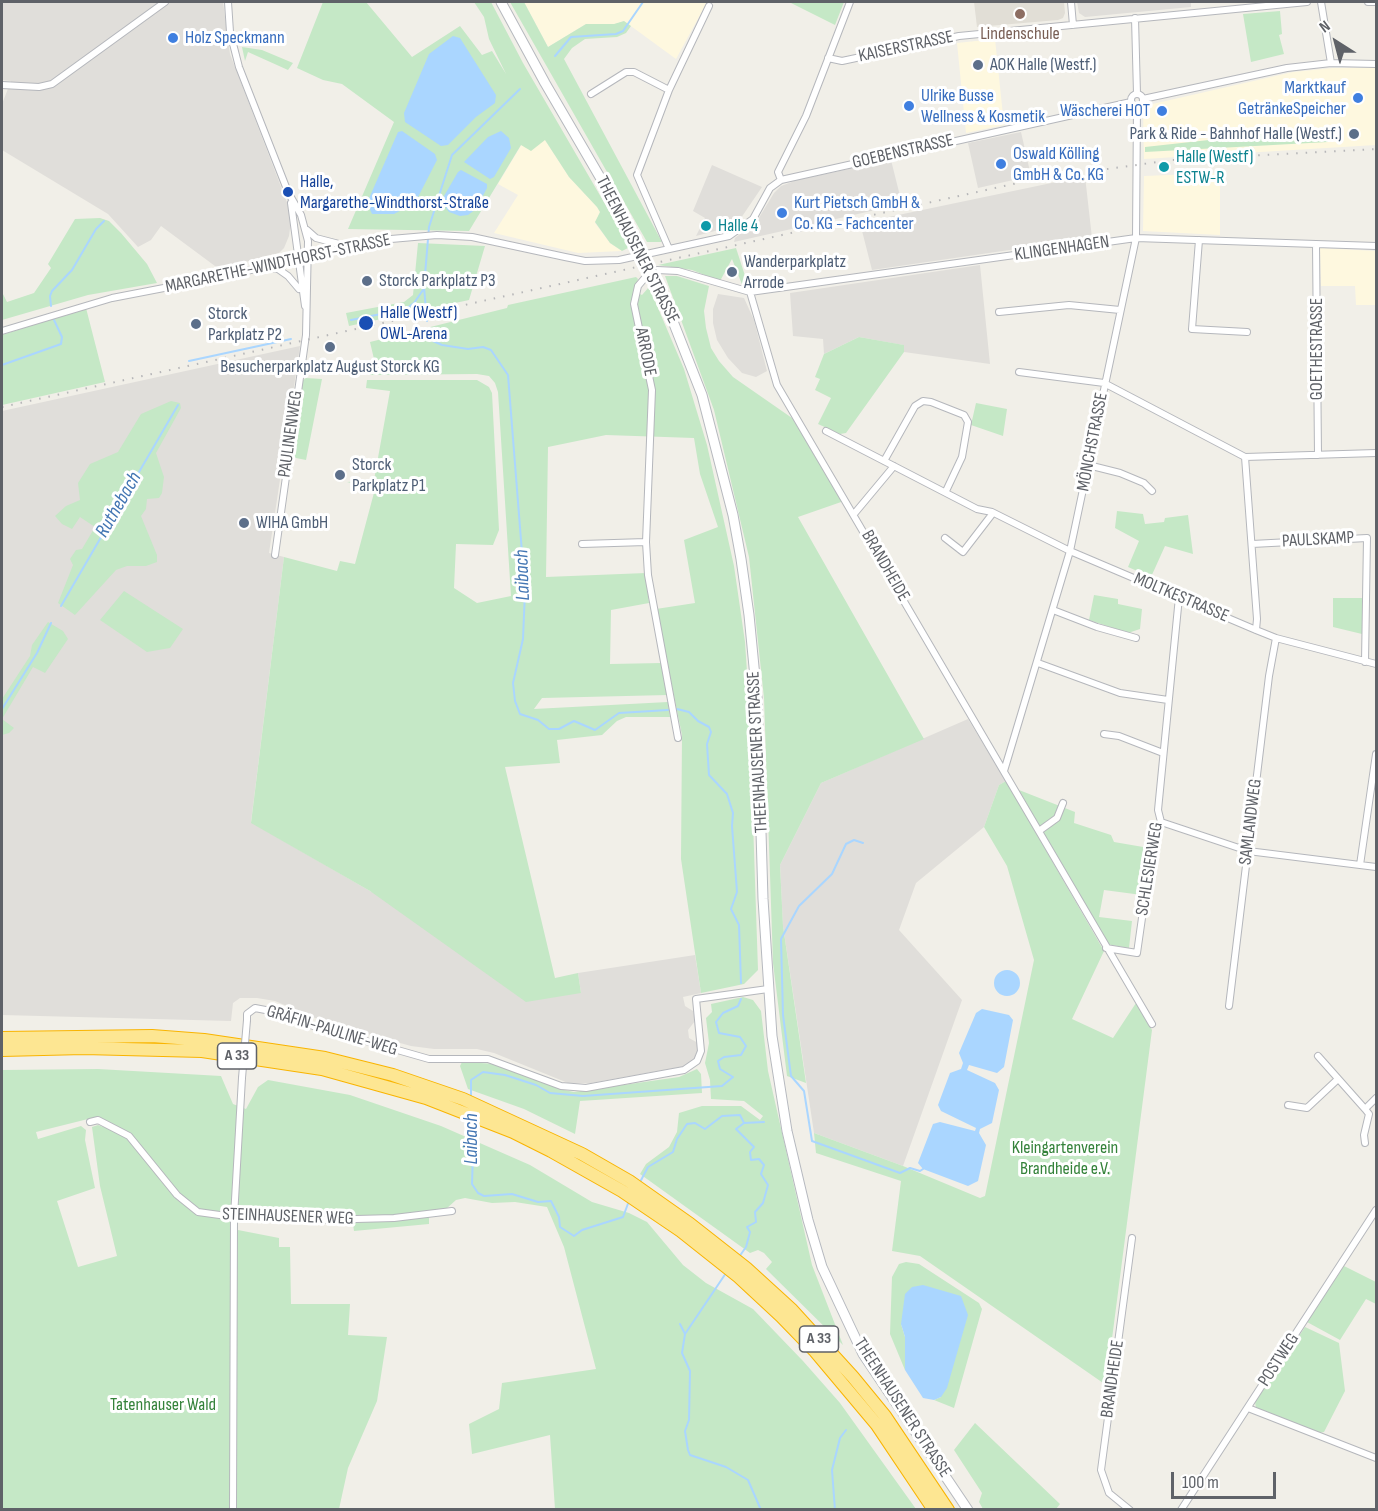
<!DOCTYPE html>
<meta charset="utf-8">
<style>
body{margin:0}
#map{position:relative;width:1378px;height:1511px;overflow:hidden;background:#f1efe8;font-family:"Sofia Sans Condensed",sans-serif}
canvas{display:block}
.frame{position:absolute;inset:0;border:3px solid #5f6268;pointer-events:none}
.north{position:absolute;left:1306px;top:12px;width:60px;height:60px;-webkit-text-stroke:4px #fff;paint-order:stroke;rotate:324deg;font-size:16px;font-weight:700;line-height:24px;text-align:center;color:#5f6268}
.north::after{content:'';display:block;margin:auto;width:21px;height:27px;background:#5f6268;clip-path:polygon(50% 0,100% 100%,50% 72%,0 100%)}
.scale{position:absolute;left:1171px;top:1472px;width:105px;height:27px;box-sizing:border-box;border:3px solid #5f6268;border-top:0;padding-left:8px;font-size:18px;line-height:21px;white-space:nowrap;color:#5f6268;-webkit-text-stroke:4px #fff;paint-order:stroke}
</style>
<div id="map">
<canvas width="1378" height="1511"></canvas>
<div class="frame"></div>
<div class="north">N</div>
<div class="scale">100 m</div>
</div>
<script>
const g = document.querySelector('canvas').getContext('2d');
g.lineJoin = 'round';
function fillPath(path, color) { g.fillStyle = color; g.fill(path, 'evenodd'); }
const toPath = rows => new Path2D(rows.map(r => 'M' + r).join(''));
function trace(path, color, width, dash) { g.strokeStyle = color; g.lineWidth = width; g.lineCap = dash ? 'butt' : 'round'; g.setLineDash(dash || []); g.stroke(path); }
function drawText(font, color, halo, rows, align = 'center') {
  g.font = font + ' "Sofia Sans Condensed",sans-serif'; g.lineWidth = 6; g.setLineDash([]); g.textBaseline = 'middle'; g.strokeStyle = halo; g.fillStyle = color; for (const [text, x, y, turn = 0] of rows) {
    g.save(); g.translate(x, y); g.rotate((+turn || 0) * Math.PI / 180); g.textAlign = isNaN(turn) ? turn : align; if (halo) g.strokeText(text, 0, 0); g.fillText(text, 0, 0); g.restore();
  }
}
fillPath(toPath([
 [524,2,707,2,676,59,624,21,615,24,586,24,548,47],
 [995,39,1004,125,966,133,957,43],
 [1333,68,1376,68,1376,145,1144,159,1143,111,1148,105,1293,72],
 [545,140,569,177,597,207,600,212,595,223,610,243,622,251,578,253,494,233,518,195,498,184,522,144],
 [1220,173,1220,235,1143,231,1144,176],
 [1320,248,1376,251,1376,305,1356,305,1355,286,1321,286]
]), '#fef8df');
fillPath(toPath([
 [2,2,223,2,230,54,288,205,291,221,289,236,284,248,279,253,219,269,161,226,151,240,138,247,108,214,2,150,2,104,11,81,2,80],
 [1077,2,1191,2,1191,7,1085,17,1079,13],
 [1021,132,1031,176,978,188,968,143],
 [891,160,902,204,734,242,735,238,757,221,774,193,781,186,797,180],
 [712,165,762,187,741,218,726,228,696,236,705,218,693,211],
 [1085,176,1092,238,872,270,860,223],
 [980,265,990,364,904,352,903,345,859,337,824,354,823,339,793,336,790,293],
 [718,294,744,298,754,320,767,371,756,377,742,373,728,358,717,340,713,323,713,309],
 [300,346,269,553,284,557,251,822,370,891,581,993,578,973,695,955,701,993,683,997,685,1006,693,1011,695,1021,688,1030,689,1038,698,1043,698,1049,694,1059,686,1066,591,1083,568,1083,494,1053,477,1049,434,1049,411,1046,327,1023,275,1001,257,998,240,998,233,1003,231,1021,2,1015,2,411],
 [968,719,1006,781,999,785,984,827,916,883,899,930,962,1000,903,1166,814,1133,783,926,780,865,821,783]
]), '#e0deda');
fillPath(toPath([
 [974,2,1064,2,1065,13,1063,18,1058,20,977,27]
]), '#e1ded6');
fillPath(toPath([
 [323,2,366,2,412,57,460,26,482,55,492,51,506,74,489,39,484,17,474,2,491,2,523,63,630,247,622,251,610,243,595,222,600,212,597,207,569,177,545,140,531,151,521,145,469,231,348,229,394,122,342,84,323,80,297,68],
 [510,2,524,2,548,47,586,24,614,24,624,21,631,26,626,33,617,37,585,39,572,48,564,59,662,242,647,242],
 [789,2,844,2,835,25],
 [1280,11,1282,34,1279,35,1284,54,1251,62,1243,14],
 [242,47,262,50,293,63,288,70,248,52,245,61],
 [1327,127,1328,142,1145,152,1145,147],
 [100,218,109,221,121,233,147,264,157,283,88,295,2,320,2,292,7,302,34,293,51,268,48,264,75,219],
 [418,243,485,246,469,300,349,326,346,313,404,302,413,295],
 [736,248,749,288,743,287,732,259,720,281,692,270,658,265],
 [665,276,677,276,709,286,704,311,706,328,711,348,719,361,733,377,792,418,844,501,798,517,924,739,821,783,780,865,783,926,806,1083,787,1076,773,963,764,698,749,557,714,410],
 [636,277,638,279,634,291,642,295,649,287,684,369,707,445,734,566,745,642,749,702,758,970,744,984,701,993,681,859,682,735,656,609,695,603,684,540,718,527,700,474,694,438,606,435,548,447,546,577,646,573,649,603,611,610,610,664,662,663,668,695,542,698,534,709,668,702,670,717,626,717,617,721,602,735,557,740,560,763,505,767,555,978,578,973,581,993,526,1002,370,891,251,823,284,557,337,571,340,561,355,564,375,489,347,482,374,480,390,391,366,388,367,380,477,380,489,387,492,393,499,530,493,545,456,544,454,588,477,603,511,596,498,392,495,383,489,376,477,374,369,375,374,359,370,342,507,308,508,305],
 [86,308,105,382,2,405,2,335],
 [859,337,904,345,904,352,846,433,840,434,818,424,831,398,815,390,820,379,815,377,824,354],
 [306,378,322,379,306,460,291,457,302,381],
 [171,401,180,403,181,408,156,453,164,477,162,493,159,498,147,499,146,509,141,516,157,555,157,562,146,566,127,566,116,570,75,615,58,603,73,565,70,559,76,550,82,549,95,527,80,517,72,529,62,524,55,516,66,506,80,500,78,483,90,464,118,452,141,414],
 [976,403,1007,409,1003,436,971,425],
 [1117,511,1143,514,1145,524,1164,522,1165,518,1188,515,1193,554,1165,546,1151,577,1128,567,1139,541,1115,528],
 [124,591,183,629,170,648,147,652,100,620],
 [1094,595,1118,599,1118,604,1142,609,1140,629,1128,633,1089,620],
 [1333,598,1362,598,1362,634,1333,627],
 [48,622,63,631,68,639,45,673,33,667,2,719,14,728,9,733,2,735,2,699,30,656,32,645],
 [1006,781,1104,951,1072,1019,1113,1038,1136,1003,1152,1030,1106,1385,920,1256,892,1251,901,1181,816,1153,814,1133,903,1166,980,1198,985,1196,1034,960,1007,866,984,827,999,785],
 [1019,790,1075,812,1074,823,1111,835,1114,842,1149,848,1142,895,1104,890,1099,917,1132,921,1129,948,1106,944],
 [743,997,753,1000,761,1011,768,1071,812,1265,843,1345,766,1269,772,1262,764,1253,758,1250,750,1253,640,1174,646,1164,669,1147,677,1132,679,1113,702,1106,741,1106,760,1120,763,1116,744,1101,711,1099,710,1080,705,1063,709,1043,706,1018,712,1012,711,1004],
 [462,1062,498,1064,559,1089,574,1092,679,1077,697,1069,701,1074,702,1093,580,1101,575,1134,524,1109,468,1089,460,1066],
 [98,1069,221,1076,233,1104,246,1109,258,1087,268,1080,350,1095,441,1126,530,1165,592,1202,629,1213,647,1222,683,1265,706,1283,753,1309,803,1361,840,1403,916,1509,555,1509,550,1435,472,1454,469,1424,499,1409,502,1383,596,1369,564,1247,547,1207,515,1202,492,1203,465,1198,456,1200,446,1209,429,1212,429,1224,354,1231,353,1224,238,1219,238,1230,279,1238,279,1247,290,1247,291,1304,350,1304,348,1335,387,1337,377,1401,348,1468,339,1509,2,1509,2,1070],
 [88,1119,99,1119,115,1125,125,1135,98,1125,92,1127,100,1186,117,1256,78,1267,57,1201,95,1188,85,1140,86,1130,81,1126,38,1139,36,1132],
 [906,1262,919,1264,979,1303,982,1309,954,1408,934,1400,941,1397,901,1324,905,1337,905,1370,890,1334,892,1277,899,1264],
 [1344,1266,1376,1282,1376,1304,1366,1299,1340,1340,1307,1322],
 [1305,1327,1339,1343,1345,1391,1324,1432,1318,1433,1256,1408,1255,1402],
 [975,1423,1060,1504,1056,1509,983,1509,979,1502,982,1493,954,1450]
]), '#c5e8c6');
fillPath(toPath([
 [453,36,460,38,496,95,495,103,476,117,448,145,441,146,405,122,404,113,429,54],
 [402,131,435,154,437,160,415,203,394,214,372,214,367,203,398,132],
 [501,131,509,138,511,148,494,177,490,179,464,162,488,137],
 [461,170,487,184,487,188,476,209,468,215,460,216,449,212,444,205,444,196,458,172],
 '994 983a13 13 0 1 1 26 0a13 13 0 1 1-26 0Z',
 [982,1009,1009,1015,1013,1020,1004,1067,997,1073,969,1065,967,1070,995,1083,999,1090,992,1123,980,1129,979,1133,986,1145,978,1181,968,1186,923,1169,918,1163,933,1124,940,1122,975,1131,976,1128,941,1111,938,1105,950,1073,961,1069,963,1063,959,1053,976,1013],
 [923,1285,961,1296,968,1315,947,1388,941,1397,934,1400,923,1398,905,1370,905,1337,901,1324,905,1294,912,1287]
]), '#aad6ff');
trace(toPath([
 [555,56,571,37,616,34,623,31,643,2],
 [51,306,50,296,52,291,72,270,96,229,104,221],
 [351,320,406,309,414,303,423,290],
 [427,321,424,287,429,227,452,155,520,89],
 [429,330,433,341,442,345,468,349,483,347,491,350,508,375,525,591,523,639,513,683,515,701,520,714,538,720,549,729,559,729,574,721,595,730,619,713,668,710],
 [189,361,291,339],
 [2,365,61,344,62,337,54,320],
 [61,606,178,405],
 [2,709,37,653,51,623],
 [677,709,689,712,698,721,709,727,711,732,707,744,709,775,727,794,733,813,732,826,737,892,731,909,739,925,741,983],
 [863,843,854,840,846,844,832,874,799,906,781,939,783,1015,791,1076,804,1091,812,1141,900,1173,910,1168,920,1171,923,1169],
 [471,1097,471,1080,483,1072,505,1075,536,1085,550,1093,583,1096,722,1086,733,1077,720,1069,718,1061,724,1057,741,1055,746,1046,740,1037,719,1033,716,1022,723,1013,738,1006,741,999],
 [474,1120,472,1184,478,1193,484,1196,512,1194,538,1202,551,1201,559,1217,560,1227,574,1236,582,1230,623,1217,629,1201],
 [744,1123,764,1122],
 [639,1184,648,1167,673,1152,677,1139,687,1124,695,1123,705,1129,722,1116,740,1115,744,1123,736,1129,754,1147,750,1152,751,1160,759,1159,764,1165,761,1174,768,1185,763,1203,755,1212,756,1222,747,1227,750,1232,746,1247,739,1257],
 [726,1273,685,1334,682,1353,690,1371,689,1420,685,1431,688,1450,690,1455,726,1467,748,1480,761,1510],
 [680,1324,685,1334],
 [835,1510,832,1470,840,1438,846,1430]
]), '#aad6ff', 2);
const minor = toPath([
 [228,2,230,32,239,67,288,192,301,215,308,241,306,335,275,555],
 [1071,2,1073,25],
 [1321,2,1331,63],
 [1368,2,1376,2],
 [1135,18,1137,94],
 [828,58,842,61,959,36,1307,2],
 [2,85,39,87,52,84,165,2],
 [591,94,626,72,634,72,669,90],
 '1131 100a6 6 0 1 1 12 0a6 6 0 1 1-12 0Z',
 [1143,99,1287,68,1331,63,1376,64],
 [781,180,778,172,806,116,850,2],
 [291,203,305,306],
 [307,230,316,238,343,245],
 [1199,240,1192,329,1247,332],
 [1316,244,1318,455],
 [669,249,637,175,669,90,709,6],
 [267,267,278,269,288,276,299,289],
 [750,292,777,385,1152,1024],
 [999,312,1069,305,1120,310],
 [2,331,112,298,226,276,368,241,437,235,472,237,565,257,585,261,619,260,729,236,753,219,770,188,781,180,1131,102],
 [1019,372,1104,383,1245,457,1376,453],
 [826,431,977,509,992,512,1070,551,1256,630,1276,638,1376,664],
 [1245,457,1257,619,1256,630],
 [884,461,915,406,923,401,931,402,964,415,968,422,962,457,946,491],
 [1088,465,1120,473,1144,483,1152,491],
 [854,514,894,466],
 [945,538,963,552,993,513],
 [582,544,646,542],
 [1252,544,1367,538,1365,662],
 [1053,610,1097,627,1136,638],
 [1038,663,1120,693,1168,700],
 [1104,734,1119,736,1163,753],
 [678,738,648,575,646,542,652,390,634,304,638,286,649,273,657,270,678,271,750,292,1136,238,1376,246],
 [1004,771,1070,551,1136,238,1137,106],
 [1161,822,1158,810,1179,597],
 [1161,822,1248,851,1376,867],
 [1039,831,1057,818,1063,803],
 [1360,865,1376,754],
 [1106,948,1137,953,1155,827,1161,822],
 [1229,1006,1269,676,1276,638],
 [247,1020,247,1014,255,1008,281,1013,303,1023,429,1059,488,1059,561,1086,586,1088,684,1070,697,1061,701,1051,696,999,768,989],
 [1318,1056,1365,1109,1376,1098],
 [1288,1105,1307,1108,1338,1079],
 [1365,1109,1369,1114,1364,1135,1365,1143],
 [90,1122,98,1120,129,1136,177,1195,198,1212,234,1217,319,1220,394,1218,452,1211],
 [1248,1408,1376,1458],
 [233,1510,234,1217,242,1078],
 [1130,1510,1109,1493,1101,1470,1132,1238],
 [1181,1510,1376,1210]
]);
const secondary = toPath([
 [501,2,545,83,632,232],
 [663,296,702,395,733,515,741,559,749,615,757,698,763,899,772,1036,787,1131,808,1220,822,1267,863,1354,968,1510]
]);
const motorway = toPath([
 [2,1038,152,1036,204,1040,325,1058,393,1075,463,1099,582,1154,629,1181,690,1224,746,1268,792,1310,853,1377,885,1416,948,1510],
 [2,1050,84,1048,202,1051,322,1069,426,1098,513,1132,551,1151,622,1191,681,1231,739,1277,781,1316,814,1350,877,1425,934,1510]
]);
trace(minor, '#b5b7bc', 8);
trace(secondary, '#b6b9bf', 11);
trace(motorway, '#f9b400', 14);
trace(minor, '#fff', 6);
trace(secondary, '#fff', 9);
trace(motorway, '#fde692', 12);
trace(toPath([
 [2,407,1036,179,1172,160,1376,149]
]), '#b6b6b8', 2, [1.5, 8]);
const minorBridge = toPath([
 [242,1078,247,1020]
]);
const secondaryBridge = toPath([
 [632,232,663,296]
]);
trace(minorBridge, '#b5b7bc', 8, []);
trace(secondaryBridge, '#b6b9bf', 11, []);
trace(minorBridge, '#fff', 6);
trace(secondaryBridge, '#fff', 9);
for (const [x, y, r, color] of [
 [1020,14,6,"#8d6e63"],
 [173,38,6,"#3f7fe0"],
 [978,65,6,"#5c6f8a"],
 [1358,98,6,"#3f7fe0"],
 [909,106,6,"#3f7fe0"],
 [1162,111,6,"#3f7fe0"],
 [1354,134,6,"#5c6f8a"],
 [1001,164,6,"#3f7fe0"],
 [1164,167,6,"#0f9aa8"],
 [288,192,6,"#1a4fb4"],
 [782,213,6,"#3f7fe0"],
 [706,226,6,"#0f9aa8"],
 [732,272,6,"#5c6f8a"],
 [367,281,6,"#5c6f8a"],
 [366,323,8,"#1a4fb4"],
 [196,324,6,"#5c6f8a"],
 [330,347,6,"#5c6f8a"],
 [340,475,6,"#5c6f8a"],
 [244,523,6,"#5c6f8a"]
]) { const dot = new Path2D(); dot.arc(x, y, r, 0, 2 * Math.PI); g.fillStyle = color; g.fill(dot); trace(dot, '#fff', 2); }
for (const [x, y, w] of [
 [237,1056,39],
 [819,1339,39]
]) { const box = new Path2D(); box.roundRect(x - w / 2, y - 13, w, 26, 4.5); g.fillStyle = '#fff'; g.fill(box); trace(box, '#5f6268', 1.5); }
drawText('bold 16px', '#5f6268', null, [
 ["A 33",237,1056],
 ["A 33",819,1339]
]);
drawText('18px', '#785e54', '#fff', [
 ["Lindenschule",1020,34]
]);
drawText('18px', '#366cbe', '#fff', [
 ["Holz Speckmann",185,38],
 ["Marktkauf",1346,88,"right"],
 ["GetränkeSpeicher",1346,109,"right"],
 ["Ulrike Busse",921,96],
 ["Wellness & Kosmetik",921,117],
 ["Wäscherei HOT",1150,111,"right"],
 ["Oswald Kölling",1013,154],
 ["GmbH & Co. KG",1013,175],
 ["Kurt Pietsch GmbH &",794,203],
 ["Co. KG - Fachcenter",794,224]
], 'left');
drawText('18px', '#5f6268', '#fff', [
 ["KAISERSTRASSE",906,47,-12],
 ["GOEBENSTRASSE",903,152,-13],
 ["KLINGENHAGEN",1062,249,-8],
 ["THEENHAUSENER STRASSE",637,250,63],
 ["MARGARETHE-WINDTHORST-STRASSE",278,264,-12],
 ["GOETHESTRASSE",1317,349,-90],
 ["ARRODE",645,352,79],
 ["PAULINENWEG",291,434,-82],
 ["MÖNCHSTRASSE",1093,442,-79],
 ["PAULSKAMP",1318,540,-3],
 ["BRANDHEIDE",885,566,60],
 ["MOLTKESTRASSE",1181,598,23],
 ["THEENHAUSENER STRASSE",758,752,-93],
 ["SAMLANDWEG",1251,822,-83],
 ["SCHLESIERWEG",1150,869,-81],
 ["GRÄFIN-PAULINE-WEG",332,1031,17],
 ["STEINHAUSENER WEG",288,1217,2],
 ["POSTWEG",1279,1360,-57],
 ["BRANDHEIDE",1113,1379,-82],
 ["THEENHAUSENER STRASSE",902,1408,57]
]);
drawText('18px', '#4e5e75', '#fff', [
 ["AOK Halle (Westf.)",990,65],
 ["Park & Ride - Bahnhof Halle (Westf.)",1342,134,"right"],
 ["Wanderparkplatz",744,262],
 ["Arrode",744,283],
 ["Storck Parkplatz P3",379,281],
 ["Storck",208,314],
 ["Parkplatz P2",208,335],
 ["Besucherparkplatz August Storck KG",330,367,"center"],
 ["Storck",352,465],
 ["Parkplatz P1",352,486],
 ["WIHA GmbH",256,523]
], 'left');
drawText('18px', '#0d838f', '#fff', [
 ["Halle (Westf)",1176,157],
 ["ESTW-R",1176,178],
 ["Halle 4",718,226]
], 'left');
drawText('18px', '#164399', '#fff', [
 ["Halle,",300,182],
 ["Margarethe-Windthorst-Straße",300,203],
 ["Halle (Westf)",380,313],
 ["OWL-Arena",380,334]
], 'left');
drawText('18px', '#34823a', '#fff', [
 ["Kleingartenverein",1065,1148],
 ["Brandheide e.V.",1065,1169],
 ["Tatenhauser Wald",163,1405]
]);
drawText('italic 20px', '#4376b3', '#fff', [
 ["Ruthebach",119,505,-60],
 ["Laibach",523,575,-92],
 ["Laibach",472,1139,-90]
]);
</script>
